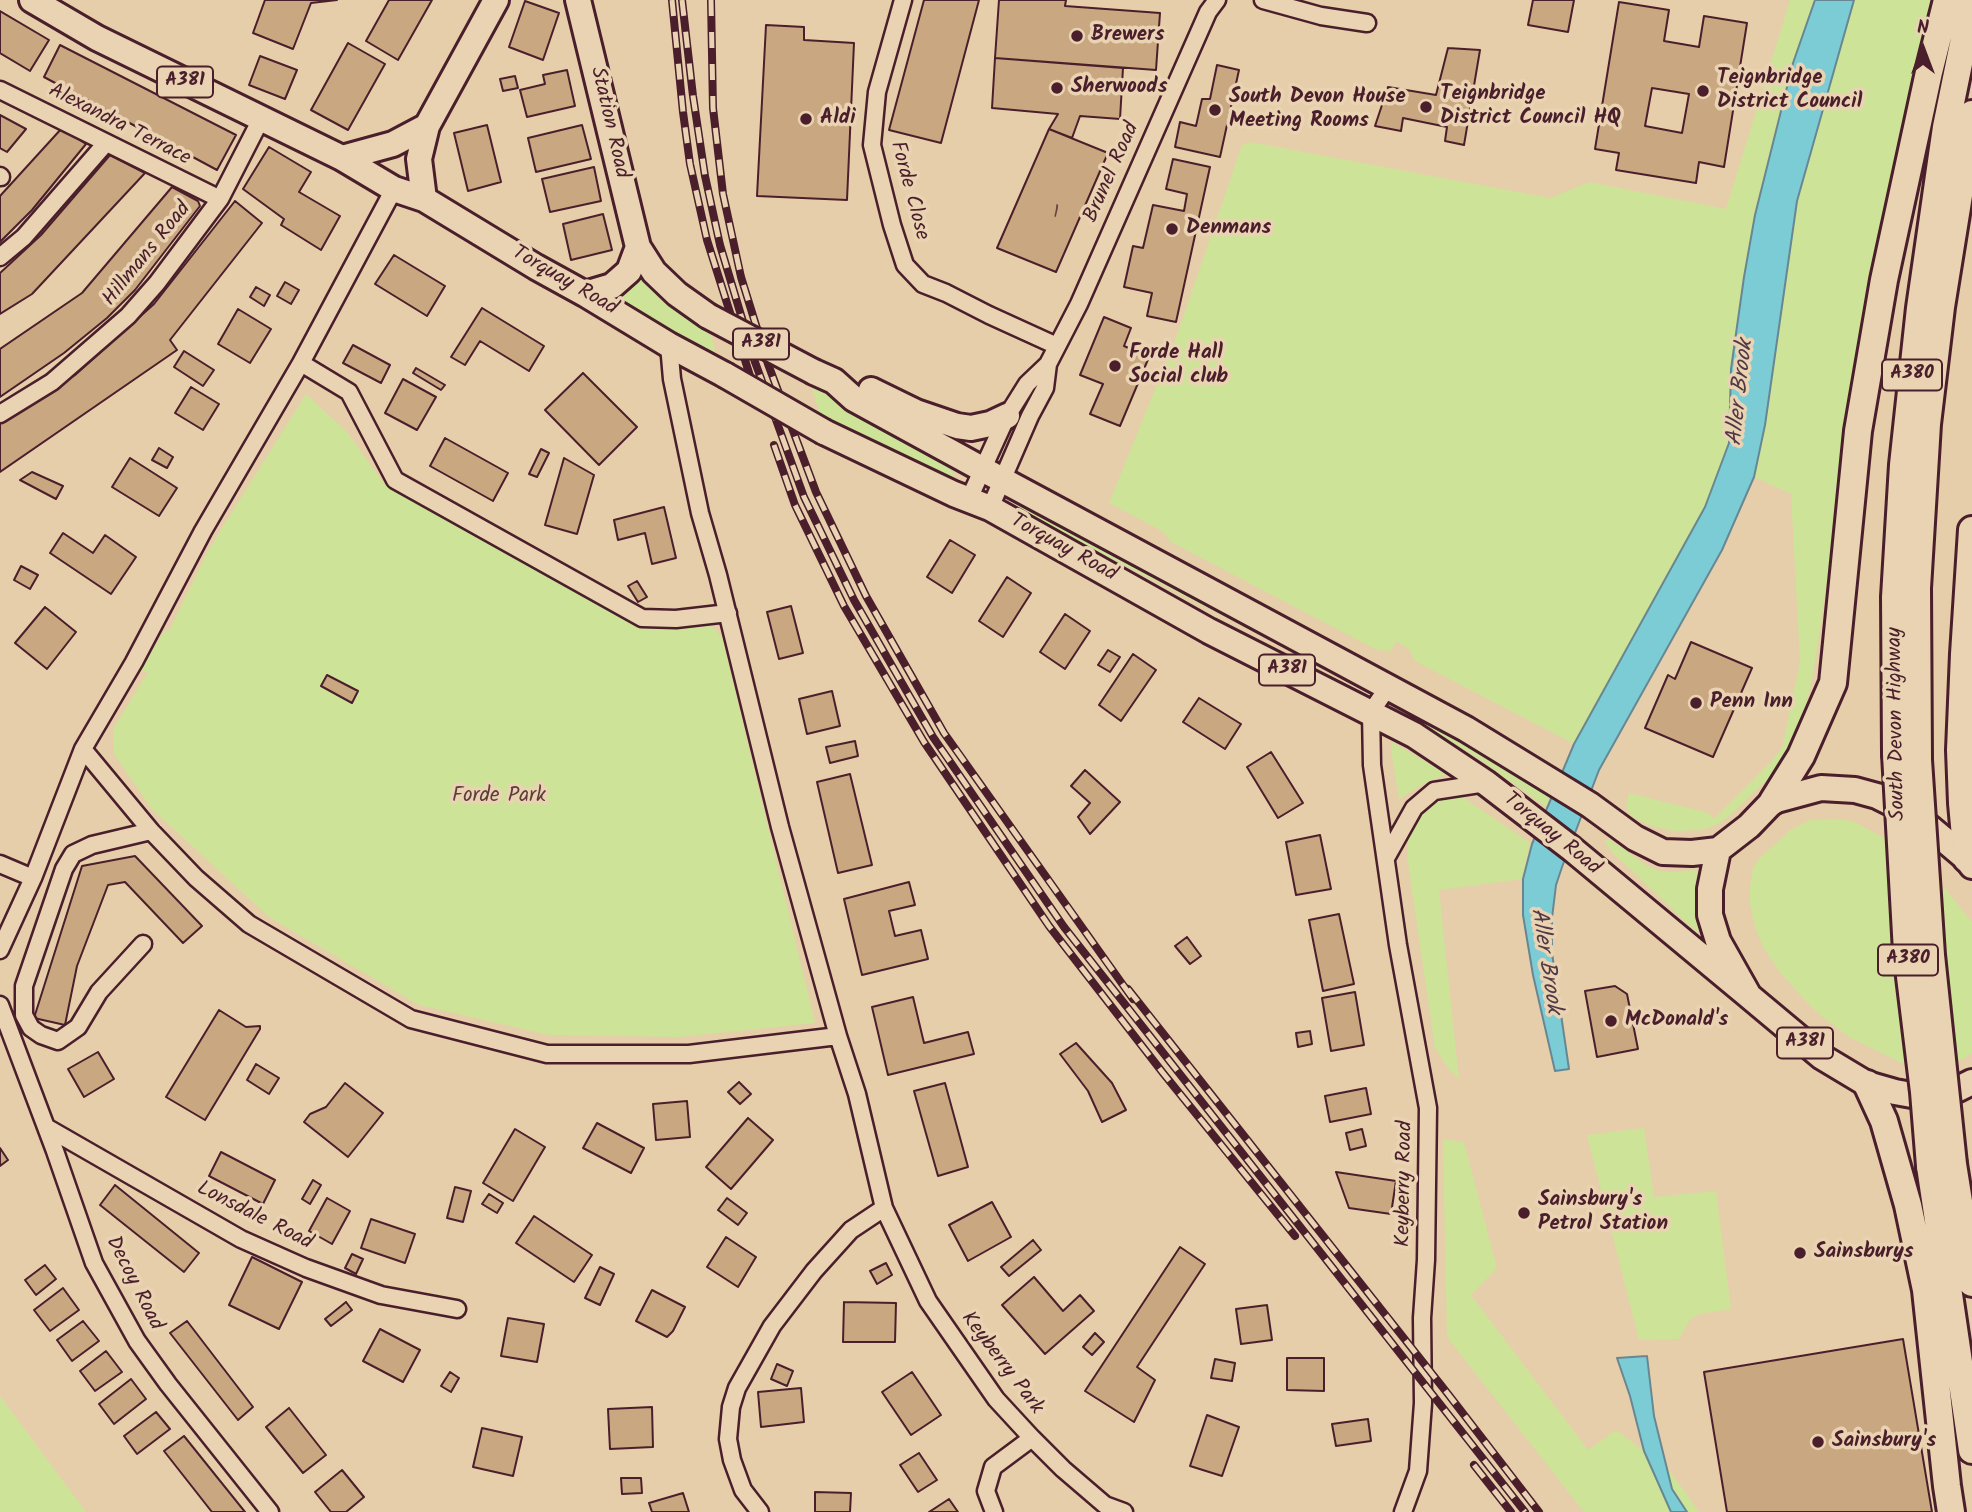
<!DOCTYPE html>
<style>
body{margin:0}
#map{position:relative;width:1972px;height:1512px;overflow:hidden;background:#e6ceaa;font-family:Kalam,sans-serif}
canvas{display:block}
.north{position:absolute;left:1888px;top:14px;width:70px;height:70px;-webkit-text-stroke:5px #e9d3b2;paint-order:stroke;rotate:0deg;font-size:19px;font-weight:700;line-height:28px;text-align:center;color:#4a1f2b}
.north::after{content:'';display:block;margin:auto;width:24px;height:32px;background:#4a1f2b;clip-path:polygon(50% 0,100% 100%,50% 72%,0 100%)}
</style>
<div id="map">
<canvas width="1972" height="1512"></canvas>
<div class="north">N</div>
</div>
<script>
const g = document.querySelector('canvas').getContext('2d');
g.lineJoin = 'round';
function fillPath(path, color) { g.fillStyle = color; g.fill(path, 'evenodd'); }
const toPath = rows => new Path2D(rows.map(r => 'M' + r).join(''));
function trace(path, color, width, dash) { g.strokeStyle = color; g.lineWidth = width; g.lineCap = dash ? 'butt' : 'round'; g.setLineDash(dash || []); g.stroke(path); }
function drawText(font, color, halo, rows, align = 'center') {
  g.font = font + ' Kalam,sans-serif'; g.lineWidth = 7; g.setLineDash([]); g.textBaseline = 'middle'; g.strokeStyle = halo; g.fillStyle = color; for (const [text, x, y, turn = 0] of rows) {
    g.save(); g.translate(x, y); g.rotate((+turn || 0) * Math.PI / 180); g.textAlign = isNaN(turn) ? turn : align; if (halo) g.strokeText(text, 0, 0); g.fillText(text, 0, 0); g.restore();
  }
}
fillPath(toPath([
 [1790,0,1815,0,1793,63,1755,215,1744,277,1731,369,1729,443,1705,507,1574,744,1415,661,1409,649,1396,641,1391,651,1377,650,1171,542,1162,531,1109,503,1178,332,1242,145,1250,142,1550,198,1589,182,1726,209],
 [1854,0,1936,0,1900,134,1868,294,1817,650,1810,689,1793,750,1765,782,1727,818,1714,826,1702,830,1675,831,1651,826,1631,816,1628,811,1626,805,1629,793,1709,813,1714,819,1768,765,1782,748,1800,662,1791,494,1754,477,1765,425,1797,201],
 [637,271,660,299,674,310,711,335,717,359,607,296],
 [812,388,821,392,823,390,951,464,954,482,820,415],
 [306,394,347,432,385,485,623,615,706,621,714,629,718,630,716,631,722,637,815,1023,679,1037,549,1035,419,1005,269,917,152,809,114,754,113,729,148,672,140,672,164,631,169,631,209,549],
 [1008,494,1349,679,1203,606,1019,510,1016,502],
 [1425,713,1502,760,1551,796,1546,807,1478,758,1419,722],
 [1392,742,1411,753,1446,774,1425,783,1399,799,1391,750],
 [1448,797,1464,798,1530,843,1522,879,1439,890,1459,1079,1449,1069,1435,1048,1407,856,1409,831,1423,809],
 [1833,819,1853,821,1895,844,1934,875,1972,922,1972,1053,1963,1059,1949,1065,1930,1068,1902,1063,1849,1037,1820,1015,1801,996,1778,970,1762,945,1755,927,1750,904,1750,886,1753,868,1757,861,1790,830,1810,820],
 [1609,839,1646,865,1656,870,1671,872,1694,870,1699,872,1701,878,1701,930,1696,931,1690,926,1613,853,1606,844,1605,841],
 [1644,1128,1654,1197,1716,1191,1731,1309,1699,1314,1690,1320,1679,1339,1639,1340,1587,1135],
 [1443,1139,1464,1142,1497,1268,1471,1295,1588,1450,1616,1430,1644,1451,1671,1512,1584,1512,1447,1337],
 [0,1396,86,1512,0,1512],
 [1668,1469,1686,1493,1699,1512,1687,1512,1672,1489]
]), '#cde398');
const water = toPath([
 [1815,0,1854,0,1797,201,1765,425,1754,477,1722,550,1599,770,1562,867,1556,885,1552,918,1552,953,1569,1069,1555,1071,1533,975,1523,915,1523,879,1532,844,1574,744,1705,507,1729,443,1731,369,1744,277,1755,215,1793,63,1815,0],
 [1647,1356,1654,1416,1672,1489,1687,1512,1671,1512,1644,1451,1630,1396,1617,1358,1647,1356]
]);
fillPath(water, '#7cccd6');
trace(water, '#688792', 2);
const building = toPath([
 [265,0,337,0,311,3,293,49,253,33,265,0],
 [389,0,432,0,398,60,366,41,389,0],
 [924,0,979,0,941,143,889,130,924,0],
 [999,0,1066,0,1065,6,1160,13,1156,70,995,58,999,0],
 [1533,0,1574,0,1568,32,1528,25,1533,0],
 [525,1,559,13,543,60,509,47,525,1],
 [1619,2,1669,10,1664,41,1699,47,1704,16,1747,23,1724,167,1699,162,1696,183,1616,170,1619,153,1595,149,1619,2],
 [1652,88,1689,94,1682,133,1645,126,1652,88],
 [0,11,49,40,30,71,0,53,0,11],
 [766,25,804,27,804,40,854,43,847,200,757,196,766,25],
 [348,43,385,64,348,130,311,110,348,43],
 [60,45,236,135,217,170,44,77,60,45],
 [1448,48,1480,50,1464,145,1445,141,1447,127,1403,118,1401,131,1375,126,1388,87,1436,95,1448,48],
 [260,56,297,70,285,99,249,85,260,56],
 [995,58,1123,68,1120,119,1080,116,1072,138,1049,129,1058,114,992,108,995,58],
 [1217,65,1239,70,1220,157,1175,147,1180,122,1196,126,1202,99,1210,99,1217,65],
 [567,70,575,106,527,117,520,90,545,84,543,75,567,70],
 [515,76,518,88,503,91,500,79,515,76],
 [0,115,26,129,7,152,0,148,0,115],
 [487,125,501,182,468,191,454,133,487,125],
 [582,125,591,159,536,172,528,138,582,125],
 [62,128,86,144,32,210,0,242,0,196,62,128],
 [1049,129,1108,153,1056,272,997,248,1049,129],
 [269,147,311,172,299,192,340,216,321,250,281,225,284,219,243,189,269,147],
 [110,155,145,173,32,294,0,314,0,273,41,235,110,155],
 [1173,159,1210,167,1176,322,1147,316,1152,293,1124,287,1133,246,1143,248,1153,205,1184,211,1187,194,1166,189,1173,159],
 [594,167,601,201,550,212,542,179,594,167],
 [172,187,198,201,200,206,135,290,107,318,64,353,0,397,0,349,82,293,172,187],
 [235,201,262,223,170,340,177,350,0,472,0,422,75,375,154,304,235,201],
 [603,214,612,250,571,260,563,224,603,214],
 [394,255,445,286,427,316,375,284,394,255],
 [285,282,299,290,291,304,277,296,285,282],
 [256,287,270,295,264,306,250,297,256,287],
 [482,308,544,346,529,371,480,341,465,365,451,357,482,308],
 [238,309,271,329,250,363,218,344,238,309],
 [1104,317,1131,328,1124,346,1149,357,1120,426,1090,414,1103,384,1080,375,1104,317],
 [353,345,390,365,381,383,343,363,353,345],
 [184,351,214,370,203,386,174,367,184,351],
 [416,368,445,385,441,390,413,373,416,368],
 [583,373,637,427,599,465,545,410,583,373],
 [403,379,436,397,417,430,385,413,403,379],
 [191,387,219,404,203,430,175,413,191,387],
 [445,438,508,473,493,501,430,466,445,438],
 [159,448,173,457,167,468,152,460,159,448],
 [541,449,549,453,537,477,529,474,541,449],
 [130,458,177,488,159,516,112,487,130,458],
 [564,458,594,475,577,534,545,525,564,458],
 [32,472,63,486,56,499,20,480,32,472],
 [664,507,676,558,652,564,645,533,618,540,614,520,664,507],
 [63,533,93,553,105,535,136,557,111,594,50,553,63,533],
 [950,540,975,555,952,593,927,577,950,540],
 [21,566,38,575,30,589,14,580,21,566],
 [1007,577,1031,593,1003,637,979,621,1007,577],
 [637,581,647,597,638,602,628,586,637,581],
 [791,606,803,653,779,659,767,612,791,606],
 [45,607,76,632,47,669,15,643,45,607],
 [1065,614,1090,631,1065,669,1040,652,1065,614],
 [1691,642,1752,668,1713,757,1645,728,1668,675,1675,679,1691,642],
 [1108,650,1120,657,1110,672,1098,665,1108,650],
 [1133,654,1156,670,1121,721,1099,705,1133,654],
 [327,675,358,691,352,703,321,686,327,675],
 [832,691,840,726,807,734,799,699,832,691],
 [1199,698,1241,724,1225,749,1183,722,1199,698],
 [855,741,858,756,830,763,826,747,855,741],
 [1271,752,1303,803,1278,818,1247,767,1271,752],
 [1085,770,1120,802,1090,834,1078,817,1090,803,1071,786,1085,770],
 [850,774,872,865,838,873,817,782,850,774],
 [1320,835,1331,889,1296,895,1286,842,1320,835],
 [135,856,202,926,183,943,125,882,108,885,77,966,65,1025,34,1018,82,866,135,856],
 [909,882,915,905,889,911,895,936,921,930,928,959,862,975,844,899,909,882],
 [1339,914,1354,984,1323,991,1309,920,1339,914],
 [1187,937,1201,956,1190,964,1175,946,1187,937],
 [1615,986,1627,994,1638,1049,1597,1057,1585,991,1615,986],
 [1355,992,1364,1045,1331,1051,1322,998,1355,992],
 [913,997,924,1043,968,1032,974,1054,888,1075,872,1007,913,997],
 [219,1010,246,1027,260,1026,260,1029,205,1120,166,1097,219,1010],
 [1310,1031,1312,1044,1298,1047,1296,1033,1310,1031],
 [1076,1043,1112,1083,1126,1110,1102,1122,1088,1091,1060,1054,1076,1043],
 [98,1052,114,1079,84,1097,68,1069,98,1052],
 [256,1064,279,1078,269,1094,247,1080,256,1064],
 [739,1082,751,1094,740,1104,728,1092,739,1082],
 [345,1083,383,1113,348,1157,304,1122,310,1114,326,1107,345,1083],
 [945,1083,968,1167,938,1176,914,1091,945,1083],
 [1366,1088,1371,1114,1330,1122,1325,1096,1366,1088],
 [687,1101,690,1137,656,1140,653,1104,687,1101],
 [748,1118,773,1140,731,1189,706,1167,748,1118],
 [597,1123,644,1148,631,1173,583,1148,597,1123],
 [515,1129,545,1147,513,1201,483,1183,515,1129],
 [1362,1129,1366,1146,1350,1150,1346,1133,1362,1129],
 [0,1148,8,1160,0,1166,0,1148],
 [221,1152,275,1180,263,1204,209,1176,221,1152],
 [1336,1172,1396,1181,1391,1214,1349,1208,1336,1172],
 [313,1180,321,1185,310,1204,302,1199,313,1180],
 [115,1185,199,1253,184,1272,100,1205,115,1185],
 [455,1187,471,1191,463,1222,447,1218,455,1187],
 [489,1194,503,1203,497,1213,482,1204,489,1194],
 [327,1198,350,1211,332,1244,309,1231,327,1198],
 [727,1198,747,1213,738,1225,718,1210,727,1198],
 [992,1202,1011,1237,968,1261,949,1225,992,1202],
 [534,1216,592,1255,574,1282,516,1243,534,1216],
 [371,1219,415,1234,405,1263,361,1248,371,1219],
 [726,1237,756,1257,738,1287,707,1267,726,1237],
 [1033,1240,1041,1250,1009,1276,1001,1267,1033,1240],
 [1180,1247,1205,1264,1137,1367,1155,1380,1134,1422,1085,1391,1180,1247],
 [352,1254,363,1259,356,1274,345,1268,352,1254],
 [252,1257,302,1282,279,1329,229,1305,252,1257],
 [886,1263,892,1275,877,1284,870,1271,886,1263],
 [45,1265,56,1279,36,1295,25,1280,45,1265],
 [600,1267,614,1274,600,1305,585,1298,600,1267],
 [1034,1277,1063,1311,1080,1295,1094,1311,1045,1354,1002,1305,1034,1277],
 [63,1288,79,1310,50,1331,34,1310,63,1288],
 [652,1290,685,1307,673,1331,667,1337,636,1321,652,1290],
 [346,1302,352,1310,331,1326,325,1319,346,1302],
 [844,1302,896,1303,895,1342,843,1342,844,1302],
 [1267,1305,1272,1340,1241,1344,1236,1309,1267,1305],
 [508,1318,544,1324,537,1362,501,1356,508,1318],
 [83,1321,99,1341,72,1361,57,1340,83,1321],
 [187,1321,253,1407,238,1420,170,1333,187,1321],
 [380,1329,420,1350,403,1382,363,1361,380,1329],
 [1095,1333,1104,1342,1092,1355,1083,1347,1095,1333],
 [1903,1339,1932,1512,1727,1512,1704,1372,1903,1339],
 [106,1351,122,1372,95,1391,80,1371,106,1351],
 [1287,1358,1324,1358,1324,1391,1287,1390,1287,1358],
 [1215,1359,1235,1363,1232,1381,1211,1378,1215,1359],
 [777,1364,793,1371,787,1386,771,1379,777,1364],
 [450,1372,459,1378,451,1392,441,1386,450,1372],
 [912,1372,941,1415,911,1435,882,1392,912,1372],
 [131,1379,146,1399,114,1424,99,1404,131,1379],
 [801,1388,804,1422,761,1427,758,1392,801,1388],
 [652,1407,653,1447,610,1449,608,1409,652,1407],
 [289,1408,326,1455,303,1473,266,1427,289,1408],
 [156,1412,170,1429,137,1454,124,1436,156,1412],
 [1207,1415,1239,1427,1222,1476,1190,1466,1207,1415],
 [1368,1419,1371,1441,1336,1446,1332,1424,1368,1419],
 [482,1428,522,1437,513,1476,473,1467,482,1428],
 [184,1436,245,1512,212,1512,164,1451,184,1436],
 [919,1453,937,1480,918,1492,900,1465,919,1453],
 [342,1470,364,1497,346,1512,331,1512,315,1492,342,1470],
 [621,1478,641,1478,642,1493,622,1494,621,1478],
 [815,1492,851,1493,850,1512,815,1512,815,1492],
 [683,1493,689,1512,652,1512,649,1503,683,1493],
 [949,1499,958,1512,929,1512,949,1499]
]);
fillPath(building, '#c9a780');
trace(building, '#4a1f2b', 2);
const minor = toPath([
 [903,0,877,92,872,145,892,225,905,265,923,284,946,293,989,315,1057,346],
 [1263,0,1321,16,1367,23],
 [0,90,220,199],
 [0,176,1,177],
 [0,257,24,237,106,143],
 [301,363,349,392,395,480,642,618,676,619,728,613],
 [0,414,52,382,128,316,157,283,220,199,261,119],
 [969,499,1007,416,1027,384,1048,364],
 [990,508,1030,416,1045,388,1048,364,1079,304,1208,12,1217,0],
 [1388,687,1371,712,1372,765,1398,945,1428,1108,1426,1260,1422,1318,1423,1403,1418,1471,1403,1512],
 [83,749,151,831,196,878,249,924,411,1019,547,1054,689,1054,838,1036,780,827,718,575,700,513,672,379,669,345],
 [1386,858,1414,808,1434,791,1486,783],
 [0,864,33,878],
 [143,944,99,992,78,1027,58,1041,41,1035,31,1028,24,1015,24,986,64,869,73,854,92,845,151,831],
 [0,950,33,878,83,749,134,662,203,531,301,363,394,189],
 [0,1005,55,1151,94,1263,137,1341,168,1384,270,1512],
 [838,1036,857,1094,884,1208,928,1301,996,1399,1032,1438,1063,1469,1105,1505,1124,1512],
 [46,1127,241,1239,306,1268,381,1295,457,1309],
 [760,1512,743,1490,732,1460,728,1439,731,1407,737,1388,772,1326,814,1271,851,1230,884,1208],
 [994,1512,986,1491,993,1467,1032,1438]
]);
const primary = toPath([
 [32,0,97,38,342,158,394,189,424,199,536,267,585,294,669,345,725,375],
 [578,0,638,247,654,272,677,294,708,316],
 [342,158,393,144,427,126],
 [424,199,419,159,427,126,496,0],
 [585,294,612,286,629,271,638,247],
 [814,372,834,381,854,399,982,469,1466,729,1590,805,1635,838,1663,852,1692,853,1718,850],
 [871,390,916,412,957,426,971,428,990,424,1007,416],
 [824,432,954,494,990,508,1209,631,1414,735,1486,783,1572,849,1749,996],
 [1972,866,1967,859,1929,827,1897,806,1877,796,1855,790,1821,788,1773,801,1749,826,1718,850,1710,889,1710,915,1718,941,1749,996,1822,1057,1867,1084,1895,1092,1923,1097,1958,1089,1972,1082]
]);
const trunk = toPath([
 [1896,754,1895,597,1903,465,1920,308,1946,127,1972,0],
 [1918,760,1917,588,1927,424,1941,307,1972,114],
 [1773,801,1801,756,1833,683,1858,431,1884,280,1929,72,1947,0],
 [1967,859,1962,803,1960,750,1964,654,1972,530],
 [1867,1084,1884,1121,1908,1205,1926,1290,1947,1486,1951,1512],
 [1953,1164,1972,1283],
 [1930,1166,1972,1450]
]);
trace(minor, '#4a1f2b', 21);
trace(primary, '#4a1f2b', 30);
trace(trunk, '#4a1f2b', 32);
trace(minor, '#e9d3b2', 16);
trace(primary, '#e9d3b2', 24);
trace(trunk, '#e9d3b2', 26);
const rail = toPath([
 [672,0,683,112,690,164,707,240,751,379],
 [682,0,693,96,705,176,720,245,755,362,804,497,854,600,933,737,1064,927,1525,1512],
 [711,0,713,108,723,194,741,277,768,364,816,492,866,596,944,733,1133,999],
 [774,445,795,505,844,606,924,742,1049,926,1163,1073,1295,1236],
 [1128,989,1448,1394,1539,1512],
 [1474,1465,1511,1512]
]);
trace(rail, '#4a1f2b', 8);
trace(rail, '#e9d3b2', 5, [16]);
const primaryBridge = toPath([
 [708,316,814,372],
 [725,375,824,432]
]);
const trunkBridge = toPath([
 [1896,754,1907,952,1924,1092,1930,1166],
 [1918,760,1931,955,1953,1164]
]);
trace(primaryBridge, '#4a1f2b', 30, []);
trace(trunkBridge, '#4a1f2b', 32, []);
trace(primaryBridge, '#e9d3b2', 24);
trace(trunkBridge, '#e9d3b2', 26);
for (const [x, y, r, color] of [
 [1077,36,7,"#4a1f2b"],
 [1057,88,7,"#4a1f2b"],
 [1703,91,7,"#4a1f2b"],
 [1426,107,7,"#4a1f2b"],
 [1215,110,7,"#4a1f2b"],
 [806,119,7,"#4a1f2b"],
 [1172,229,7,"#4a1f2b"],
 [1115,366,7,"#4a1f2b"],
 [1696,703,7,"#4a1f2b"],
 [1611,1021,7,"#4a1f2b"],
 [1524,1213,7,"#4a1f2b"],
 [1800,1253,7,"#4a1f2b"],
 [1818,1442,7,"#4a1f2b"]
]) { const dot = new Path2D(); dot.arc(x, y, r, 0, 2 * Math.PI); g.fillStyle = color; g.fill(dot); trace(dot, '#e9d3b2', 2.5); }
drawText('18px', '#6a4140', null, [
 ["1",1056,214]
]);
for (const [x, y, w] of [
 [185,82,56],
 [761,344,56],
 [1912,375,60],
 [1287,670,56],
 [1908,960,60],
 [1805,1043,56]
]) { const box = new Path2D(); box.roundRect(x - w / 2, y - 15.5, w, 31, 5); g.fillStyle = '#e9d3b2'; g.fill(box); trace(box, '#4a1f2b', 2); }
drawText('bold 19px', '#4a1f2b', null, [
 ["A381",185,82],
 ["A381",761,344],
 ["A380",1912,375],
 ["A381",1287,670],
 ["A380",1908,960],
 ["A381",1805,1043]
]);
drawText('bold 21px', '#4a1f2b', '#e9d3b2', [
 ["Brewers",1091,36],
 ["Teignbridge",1717,79],
 ["District Council",1717,103],
 ["Sherwoods",1071,88],
 ["Teignbridge",1440,95],
 ["District Council HQ",1440,119],
 ["South Devon House",1229,98],
 ["Meeting Rooms",1229,122],
 ["Aldi",820,119],
 ["Denmans",1186,229],
 ["Forde Hall",1129,354],
 ["Social club",1129,378],
 ["Penn Inn",1710,703],
 ["McDonald's",1625,1021],
 ["Sainsbury's",1538,1201],
 ["Petrol Station",1538,1225],
 ["Sainsburys",1814,1253],
 ["Sainsbury's",1832,1442]
], 'left');
drawText('21px', '#4a1f2b', '#e9d3b2', [
 ["Station Road",608,123,77],
 ["Alexandra Terrace",119,126,27],
 ["Brunel Road",1113,173,-66],
 ["Forde Close",908,191,75],
 ["Hillmans Road",148,255,-51],
 ["Torquay Road",564,282,30],
 ["Torquay Road",1063,549,29],
 ["South Devon Highway",1898,724,-91],
 ["Torquay Road",1551,835,39],
 ["Keyberry Road",1406,1184,-89],
 ["Lonsdale Road",254,1217,27],
 ["Decoy Road",133,1284,63],
 ["Keyberry Park",1001,1364,53]
]);
drawText('21px', '#5e3c3b', '#e9d3b2', [
 ["Forde Park",499,797]
]);
drawText('italic 23px', '#523945', '#e9d3b2', [
 ["Aller Brook",1742,393,-84],
 ["Aller Brook",1544,961,81]
]);
</script>
